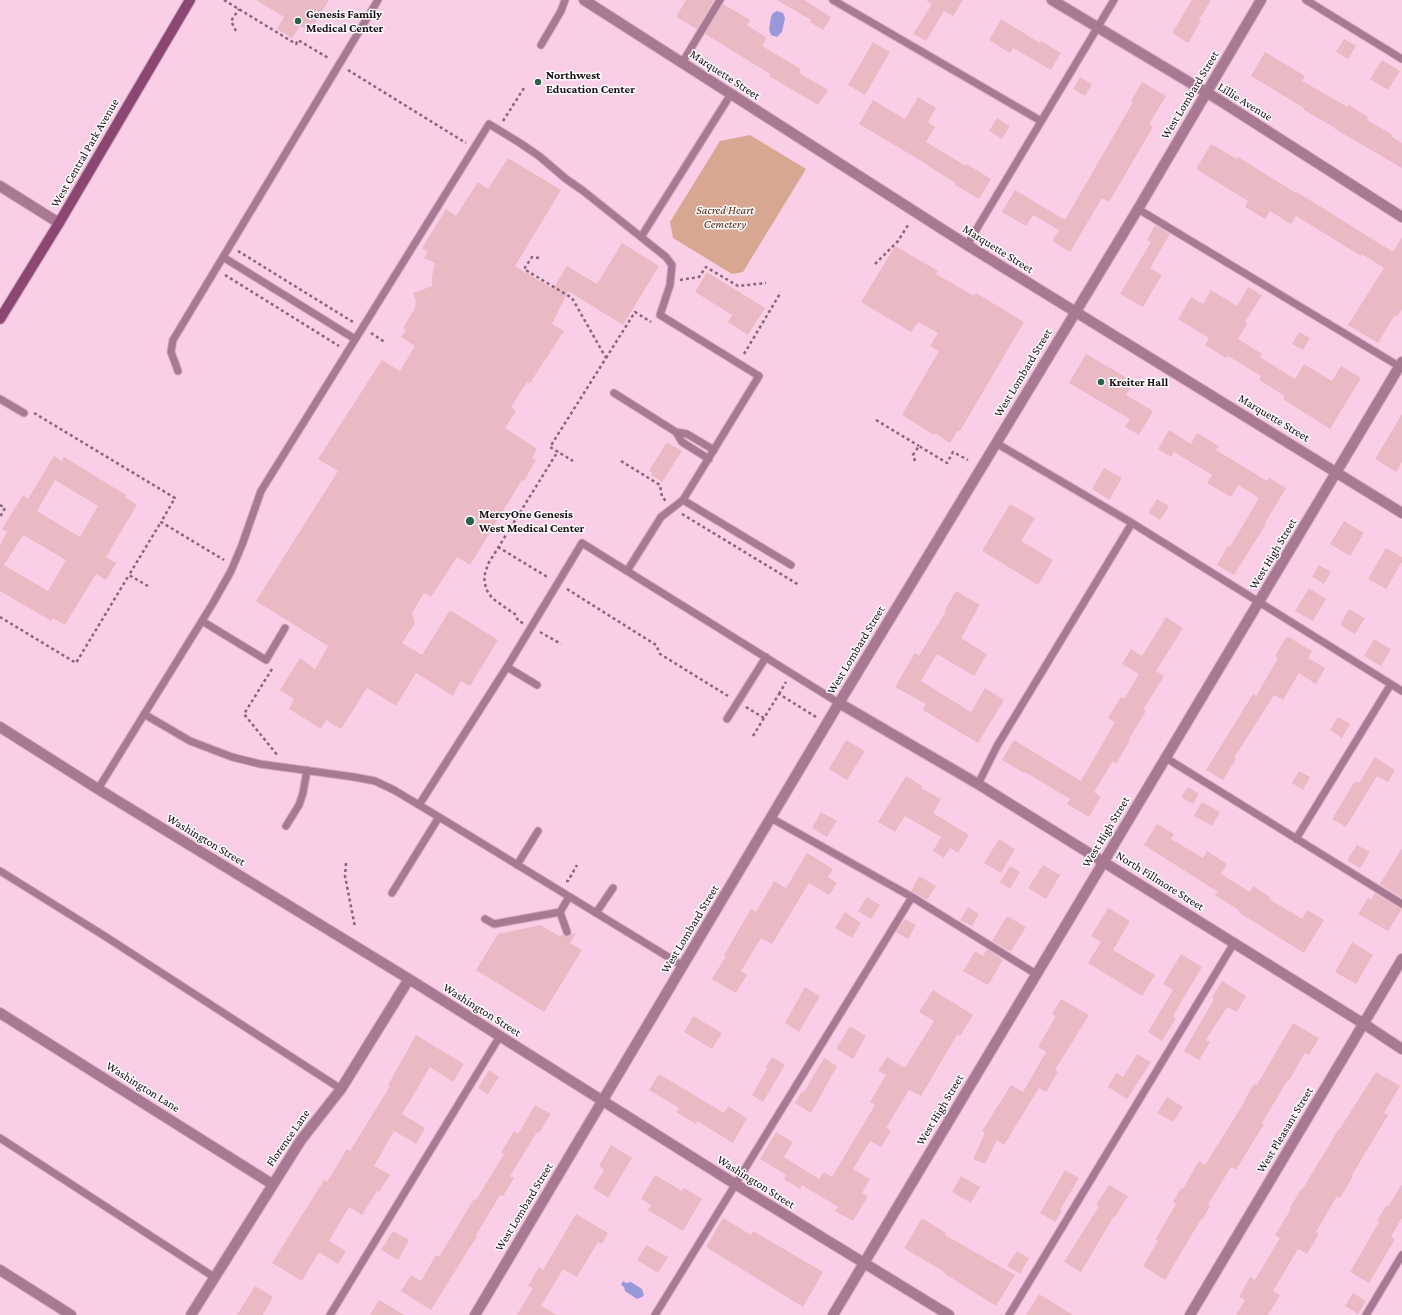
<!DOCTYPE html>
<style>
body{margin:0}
canvas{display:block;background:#fbcee7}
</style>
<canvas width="1402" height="1315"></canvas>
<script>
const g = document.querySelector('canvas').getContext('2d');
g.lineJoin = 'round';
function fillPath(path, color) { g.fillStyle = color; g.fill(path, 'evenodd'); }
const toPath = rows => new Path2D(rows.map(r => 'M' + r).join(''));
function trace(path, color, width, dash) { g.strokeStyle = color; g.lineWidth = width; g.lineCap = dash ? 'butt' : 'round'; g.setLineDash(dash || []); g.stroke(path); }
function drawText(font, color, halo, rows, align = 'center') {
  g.font = font + ' "Crimson Pro",serif'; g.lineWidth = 3; g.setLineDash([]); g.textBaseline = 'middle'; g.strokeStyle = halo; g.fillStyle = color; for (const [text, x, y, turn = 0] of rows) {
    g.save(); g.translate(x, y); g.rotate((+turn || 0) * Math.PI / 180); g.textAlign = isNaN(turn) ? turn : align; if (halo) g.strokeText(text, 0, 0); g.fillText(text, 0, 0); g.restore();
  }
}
fillPath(toPath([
 [750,135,806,169,743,272,732,274,673,238,670,222,720,141]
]), '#d8a792');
fillPath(toPath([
 [777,11,783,13,785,18,782,32,777,37,771,35,769,30,771,17,773,13],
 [623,1281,626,1283,631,1282,642,1289,644,1295,642,1297,637,1299,625,1291,624,1287,621,1285]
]), '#9898da');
fillPath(toPath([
 [256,0,329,0,310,31,300,26,292,38,277,29,284,17],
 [686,0,714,0,697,29,676,17],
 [777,0,804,0,831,17,823,30,810,22,811,20],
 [926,0,963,0,953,16,944,11,926,41,913,34,932,4],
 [1192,0,1211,0,1199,20,1201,21,1188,43,1172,33],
 [723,4,750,20,747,25,767,38,762,46,801,69,799,73,828,90,818,105,769,76,770,74,705,34],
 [1001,19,1040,43,1041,41,1061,53,1051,70,1013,48,1010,53,989,40],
 [1344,39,1356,46,1348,59,1336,52],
 [873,42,890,52,865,95,848,85],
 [1265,52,1305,76,1302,81,1348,107,1349,105,1368,117,1367,120,1393,135,1392,137,1402,143,1402,168,1335,129,1335,128,1304,110,1304,108,1251,76],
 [1382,60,1400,71,1388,90,1370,79],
 [1080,77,1092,84,1085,96,1073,89],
 [1142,82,1166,96,1149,124,1153,127,1109,202,1102,198,1070,252,1052,241,1059,230,1033,215,1026,226,1002,212,1015,190,1065,220,1133,102,1131,101],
 [918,97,936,108,928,122,935,127,926,142,966,166,967,164,991,179,979,199,955,185,956,183,928,166,928,165,859,124,873,100,905,119],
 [997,118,1010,126,1002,139,989,131],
 [1211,144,1237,159,1238,157,1296,193,1297,192,1393,252,1402,237,1402,309,1397,317,1395,315,1378,343,1348,325,1384,268,1362,254,1361,256,1296,216,1291,224,1270,211,1265,219,1245,207,1248,201,1196,169],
 [508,158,561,190,515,266,553,289,567,266,597,284,622,243,659,266,623,325,568,291,552,324,564,331,530,383,527,382,511,407,516,411,505,428,537,449,532,458,536,460,524,481,522,480,470,565,457,557,431,597,424,593,412,613,415,623,402,643,422,655,450,610,498,640,470,686,461,681,453,696,416,673,396,706,367,688,341,729,326,720,321,729,289,709,294,699,280,690,300,658,315,669,328,646,256,601,338,471,318,459,382,360,400,371,415,346,401,337,406,330,403,328,415,308,416,301,413,293,432,286,432,276,435,263,424,258,428,252,422,248,446,209,456,216,478,182,488,189],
 [1155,225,1170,234,1150,268,1162,275,1143,307,1120,294,1151,242,1147,240],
 [895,246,938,271,936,274,974,296,976,293,1024,322,960,431,958,430,950,443,935,433,934,435,902,415,939,351,930,346,938,333,918,322,911,332,861,302],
 [707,272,765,308,748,335,728,322,732,315,695,292],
 [1248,287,1262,295,1245,322,1247,324,1238,339,1262,354,1260,357,1295,379,1304,364,1332,381,1341,366,1361,378,1330,429,1283,399,1285,396,1259,380,1261,376,1228,356,1226,358,1205,345,1209,338,1178,319,1191,297,1203,304,1211,290,1237,306],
 [1299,332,1310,338,1303,350,1292,344],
 [1086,354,1134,382,1126,395,1153,411,1139,435,1125,427,1130,419,1069,383],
 [1402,414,1402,462,1396,472,1375,459],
 [1169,430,1191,444,1197,433,1219,446,1216,450,1267,481,1269,478,1286,488,1265,523,1266,524,1234,575,1217,565,1228,546,1230,547,1259,498,1238,485,1231,497,1207,483,1212,475,1174,452,1171,457,1158,449],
 [667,442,682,451,662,482,651,475,652,473,649,471],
 [54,456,62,461,64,457,126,495,125,497,137,505,106,557,116,563,106,580,96,574,65,625,53,618,51,621,0,591,0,545,7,532,2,529,23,495,28,499],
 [55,480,98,506,80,537,37,511],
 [23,535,66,560,48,591,4,565],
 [1104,468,1122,478,1109,500,1092,489],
 [1157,499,1169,506,1160,520,1148,513],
 [1010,504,1035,518,1021,541,1053,560,1038,585,982,551],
 [1344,521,1364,533,1350,556,1330,544],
 [1386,548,1402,557,1402,562,1386,589,1368,579],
 [1319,565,1331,572,1324,584,1312,577],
 [1309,588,1326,599,1313,621,1295,611],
 [956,591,980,605,961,638,987,654,974,676,937,654,921,681,971,712,985,688,1004,700,978,743,923,710,926,704,895,687,915,653,919,656,946,611,945,610],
 [1349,609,1365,618,1355,634,1340,625],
 [1166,617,1183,628,1156,671,1164,676,1143,710,1146,711,1129,739,1130,740,1116,764,1113,761,1094,792,1101,797,1089,817,1067,804,1070,799,1025,772,1024,773,1002,760,1014,740,1081,781,1115,722,1108,718,1121,697,1124,699,1139,674,1122,664,1131,649,1142,656],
 [1287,636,1312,651,1308,658,1325,668,1316,684,1299,673,1283,700,1274,695,1234,758,1236,759,1223,780,1206,770,1253,694,1256,696,1278,658,1275,656],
 [1374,639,1391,649,1381,666,1364,656],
 [1338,717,1350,724,1342,738,1330,730],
 [846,740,865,751,847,780,829,769],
 [1375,757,1395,770,1388,782,1377,776,1346,827,1332,819,1355,781,1359,783],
 [1299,771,1310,777,1303,790,1292,783],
 [906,776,922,786,921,788,941,799,933,813,969,835,958,853,950,848,944,858,933,851,941,837,905,816,895,832,878,822],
 [1188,787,1199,794,1193,804,1181,797],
 [1202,802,1220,812,1212,826,1194,816],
 [821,812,837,821,827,837,812,828],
 [1157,824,1174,834,1171,839,1203,858,1207,851,1227,864,1221,874,1250,892,1253,886,1270,897,1269,899,1302,919,1307,910,1324,920,1304,953,1238,912,1239,910,1215,895,1218,892,1144,845],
 [999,839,1015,849,1001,873,984,863],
 [1357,845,1370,852,1360,868,1347,860],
 [1402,848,1402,898,1380,884],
 [807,853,833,869,828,877,837,883,829,895,809,883,772,944,761,938,741,971,747,975,736,993,712,979,726,956,724,955,751,909,756,912,774,881,786,888],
 [1043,865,1060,875,1046,899,1028,888],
 [1010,866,1020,872,1010,889,1000,882],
 [919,876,936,886,927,900,911,891],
 [1375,893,1402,909,1388,931,1358,914,1368,898,1371,900],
 [867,897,880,905,871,919,858,911],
 [968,907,979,914,972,926,960,920],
 [1108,908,1130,921,1113,950,1155,975,1142,996,1088,963,1101,942,1091,936],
 [845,912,861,923,852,938,835,928],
 [1007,916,1026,927,1011,951,1009,950,1009,951,992,941],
 [905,919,916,925,908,939,896,932],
 [540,925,559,936,563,935,568,937,572,934,576,933,570,943,582,950,544,1012,476,970,498,934],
 [1352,942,1373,955,1356,984,1335,972],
 [987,949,1003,960,988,985,963,971,975,951,983,956],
 [1181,954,1202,967,1173,1016,1176,1018,1162,1041,1148,1032,1173,990,1163,984],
 [1222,981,1246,996,1237,1012,1227,1007,1206,1040,1210,1042,1199,1060,1184,1051,1214,999,1212,997],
 [805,987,820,996,799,1032,785,1023],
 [933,990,973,1015,960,1036,957,1035,921,1096,909,1090,886,1128,891,1131,881,1147,870,1141,853,1169,870,1179,862,1193,868,1196,853,1221,835,1211,838,1207,802,1185,800,1189,784,1179,786,1175,760,1159,776,1132,793,1142,784,1157,819,1179,824,1172,832,1177,875,1105,870,1102,886,1075,878,1071,887,1057,905,1068,934,1021,919,1012],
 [1061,999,1089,1015,1055,1070,1058,1072,1046,1092,1039,1088,1004,1145,997,1140,985,1164,973,1159,985,1133,982,1131,1011,1085,1023,1092,1046,1052,1038,1047,1056,1016,1052,1014],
 [693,1016,722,1033,712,1049,684,1032],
 [1293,1023,1319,1038,1309,1055,1305,1053,1288,1082,1287,1081,1262,1123,1264,1124,1236,1170,1231,1167,1208,1204,1210,1206,1202,1220,1201,1219,1165,1280,1143,1266,1158,1241,1155,1240,1176,1204,1173,1202,1181,1188,1183,1189,1199,1161,1205,1165,1245,1101,1244,1101,1254,1084,1257,1085],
 [850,1026,866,1036,853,1059,836,1049],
 [416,1035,464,1064,453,1082,430,1067,402,1114,425,1128,416,1144,394,1131,374,1166,390,1175,379,1192,377,1191,362,1215,349,1207,329,1241,346,1251,338,1264,319,1252,302,1281,272,1263,324,1180,327,1182,347,1149,350,1151,390,1086,388,1085],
 [1137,1054,1151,1062,1127,1099,1108,1087,1116,1073,1123,1077],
 [772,1057,785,1065,763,1102,752,1095,767,1069,765,1068],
 [824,1058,837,1066,811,1113,795,1103,802,1091,804,1092],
 [489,1070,499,1077,488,1094,478,1088],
 [1376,1072,1400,1086,1384,1113,1388,1115,1352,1175,1353,1176,1340,1198,1337,1196,1316,1232,1319,1234,1307,1254,1298,1249,1273,1291,1280,1295,1268,1315,1236,1315,1245,1300,1239,1297,1250,1277,1255,1280,1280,1238,1275,1235,1291,1209,1290,1208,1301,1189,1302,1190,1338,1130,1339,1130],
 [659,1074,724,1113,728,1106,747,1118,733,1143,697,1121,696,1124,676,1112,679,1108,649,1090],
 [1167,1097,1183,1107,1173,1122,1157,1113],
 [535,1105,551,1114,539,1133,537,1132,510,1176,514,1178,503,1196,500,1195,476,1235,477,1236,431,1310,401,1291,411,1275,421,1281,436,1255,439,1257,474,1199,476,1200,504,1154,501,1153,514,1131,518,1134],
 [611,1145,632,1158,608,1198,593,1188,604,1170,599,1166],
 [1065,1170,1079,1178,1060,1210,1062,1211,1055,1222,1040,1213],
 [655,1175,682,1191,684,1188,702,1199,683,1231,648,1210,651,1205,641,1199],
 [961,1176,980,1187,971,1203,952,1192],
 [1402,1184,1402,1218,1391,1237,1395,1239,1369,1283,1350,1272,1379,1222,1377,1221,1386,1206,1388,1207],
 [1109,1185,1128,1196,1115,1217,1114,1216,1081,1272,1064,1262,1099,1206,1096,1205],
 [576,1214,608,1233,602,1244,598,1242,577,1277,563,1269,541,1306,557,1315,517,1315,533,1288,528,1286,539,1267,543,1270],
 [723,1218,751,1235,753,1231,823,1272,803,1307,706,1247],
 [922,1218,946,1233,945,1235,1015,1275,996,1306,945,1274,946,1273,904,1248],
 [393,1231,409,1240,398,1260,381,1250],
 [646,1245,668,1257,658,1273,637,1260],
 [1017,1251,1029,1258,1020,1274,1007,1266],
 [255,1286,273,1297,263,1315,237,1315],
 [1353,1293,1366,1301,1358,1314,1345,1306],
 [1039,1294,1073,1315,1026,1315],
 [379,1300,404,1315,370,1315]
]), '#ebb9c4');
const service = toPath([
 [833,0,1041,121],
 [1306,0,1402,59],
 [541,45,561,11,565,0],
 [682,63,720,0],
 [1138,209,1402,368],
 [967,245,1114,0],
 [223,257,355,339],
 [178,371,171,352,173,340,378,0],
 [614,393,676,432],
 [0,399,24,413],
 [996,443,1132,523,1402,691],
 [709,459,682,442,676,432,687,434,714,450],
 [683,500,791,565],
 [627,571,661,517,683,500,759,376,660,315,670,285,672,265,666,257,641,237],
 [202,621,266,660,285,628],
 [507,667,537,685],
 [144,714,190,741,232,757,260,764,354,777,375,781,394,790,439,817,683,966],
 [727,719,766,657],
 [1166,758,1402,904],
 [978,784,997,746,1132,523],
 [98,789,213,603,231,571,242,545,261,491,489,124,520,143,539,156,566,179,582,190,641,237,731,94],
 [419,805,507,667,582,543,839,703],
 [771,818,912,897,1036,974],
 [286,826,299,805,303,793,307,770],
 [1296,839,1391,684],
 [517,865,538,831],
 [0,871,103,935,341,1089],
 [392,893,439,817],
 [560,912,567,932],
 [596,913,613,888],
 [485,919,494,924,560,912,569,897],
 [0,1138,214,1277],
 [330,1315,500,1036],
 [655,1315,912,897],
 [1009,1315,1234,943],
 [1366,1315,1402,1255]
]);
const minor = toPath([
 [1052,0,1219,100,1402,217],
 [0,186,59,223],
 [839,703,978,784,1364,1024,1402,1049],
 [0,727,98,789,409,979,735,1184,949,1315],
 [0,1013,272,1184],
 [0,1270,71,1315],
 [191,1315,301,1140,341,1089,409,979],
 [833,1315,1402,362],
 [1190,1315,1402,959]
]);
const tertiary = toPath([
 [584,0,967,245,1402,513],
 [475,1315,839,703,1138,209,1261,0]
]);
const secondary = toPath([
 [0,319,59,223,190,0]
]);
trace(service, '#d2abc1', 9);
trace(minor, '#d2abc1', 12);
trace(tertiary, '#d2abc1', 12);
trace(secondary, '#d2abc1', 12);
trace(toPath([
 [224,0,296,44,298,40,330,59],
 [236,31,231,21,239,9],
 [348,70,466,143],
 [503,121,524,88],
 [238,251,353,322],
 [539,258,532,257,524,269,572,298,606,358,550,447,573,461],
 [875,264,898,241,908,225],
 [225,275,339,346],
 [680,280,699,277,706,267,738,286,766,283],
 [371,333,386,343],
 [744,354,781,292],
 [606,358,635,312,651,322],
 [34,413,175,498,161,522,224,560],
 [876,420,919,446],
 [621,461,660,485,662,497,666,501],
 [915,461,913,455,919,446,947,463,953,452,968,460],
 [0,505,5,508,0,517],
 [682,514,799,585],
 [498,547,549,578],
 [148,586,129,575,161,522],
 [567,589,656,645,660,654,728,696],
 [0,617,76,663,129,575],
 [523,623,518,621,516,615,492,598,486,589,484,577,488,564,558,451],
 [540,632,561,644],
 [272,669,244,714,278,756],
 [779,694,786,682],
 [746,707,764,718,779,694,816,717],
 [753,736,764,718],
 [346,863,345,876,355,927],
 [566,881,568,881,577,865]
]), '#846878', 2.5, [3, 3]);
trace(service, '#a97994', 7);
trace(minor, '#a97994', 10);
trace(tertiary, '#a97994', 10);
trace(secondary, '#8b4771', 10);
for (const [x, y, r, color] of [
 [298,21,4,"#2a634c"],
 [538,82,4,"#2a634c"],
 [1101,382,4,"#2a634c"],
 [470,521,5,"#2a634c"]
]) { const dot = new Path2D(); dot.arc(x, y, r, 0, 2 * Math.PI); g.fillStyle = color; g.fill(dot); trace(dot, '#fefefe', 1.5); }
drawText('bold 12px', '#170912', '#fefefe', [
 ["Genesis Family",306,14],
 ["Medical Center",306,28],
 ["Northwest",546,75],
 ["Education Center",546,89],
 ["Kreiter Hall",1109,382],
 ["MercyOne Genesis",479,514],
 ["West Medical Center",479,528]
], 'left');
drawText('12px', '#170912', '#fefefe', [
 ["Marquette Street",725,75,33],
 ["West Lombard Street",1190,95,-59],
 ["Lillie Avenue",1245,102,32],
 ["West Central Park Avenue",85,153,-60],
 ["Marquette Street",998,249,32],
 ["West Lombard Street",1023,373,-59],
 ["Marquette Street",1274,418,31],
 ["West High Street",1273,554,-59],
 ["West Lombard Street",856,650,-59],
 ["West High Street",1106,832,-59],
 ["Washington Street",206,840,31],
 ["North Fillmore Street",1160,881,32],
 ["West Lombard Street",690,929,-59],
 ["Washington Street",482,1010,32],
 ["Washington Lane",143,1087,32],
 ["West High Street",940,1110,-59],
 ["West Pleasant Street",1285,1130,-59],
 ["Florence Lane",288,1138,-55],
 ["Washington Street",756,1182,32],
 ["West Lombard Street",524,1207,-59]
]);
drawText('italic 12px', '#542611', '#fefefe', [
 ["Sacred Heart",725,210],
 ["Cemetery",725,224]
]);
</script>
